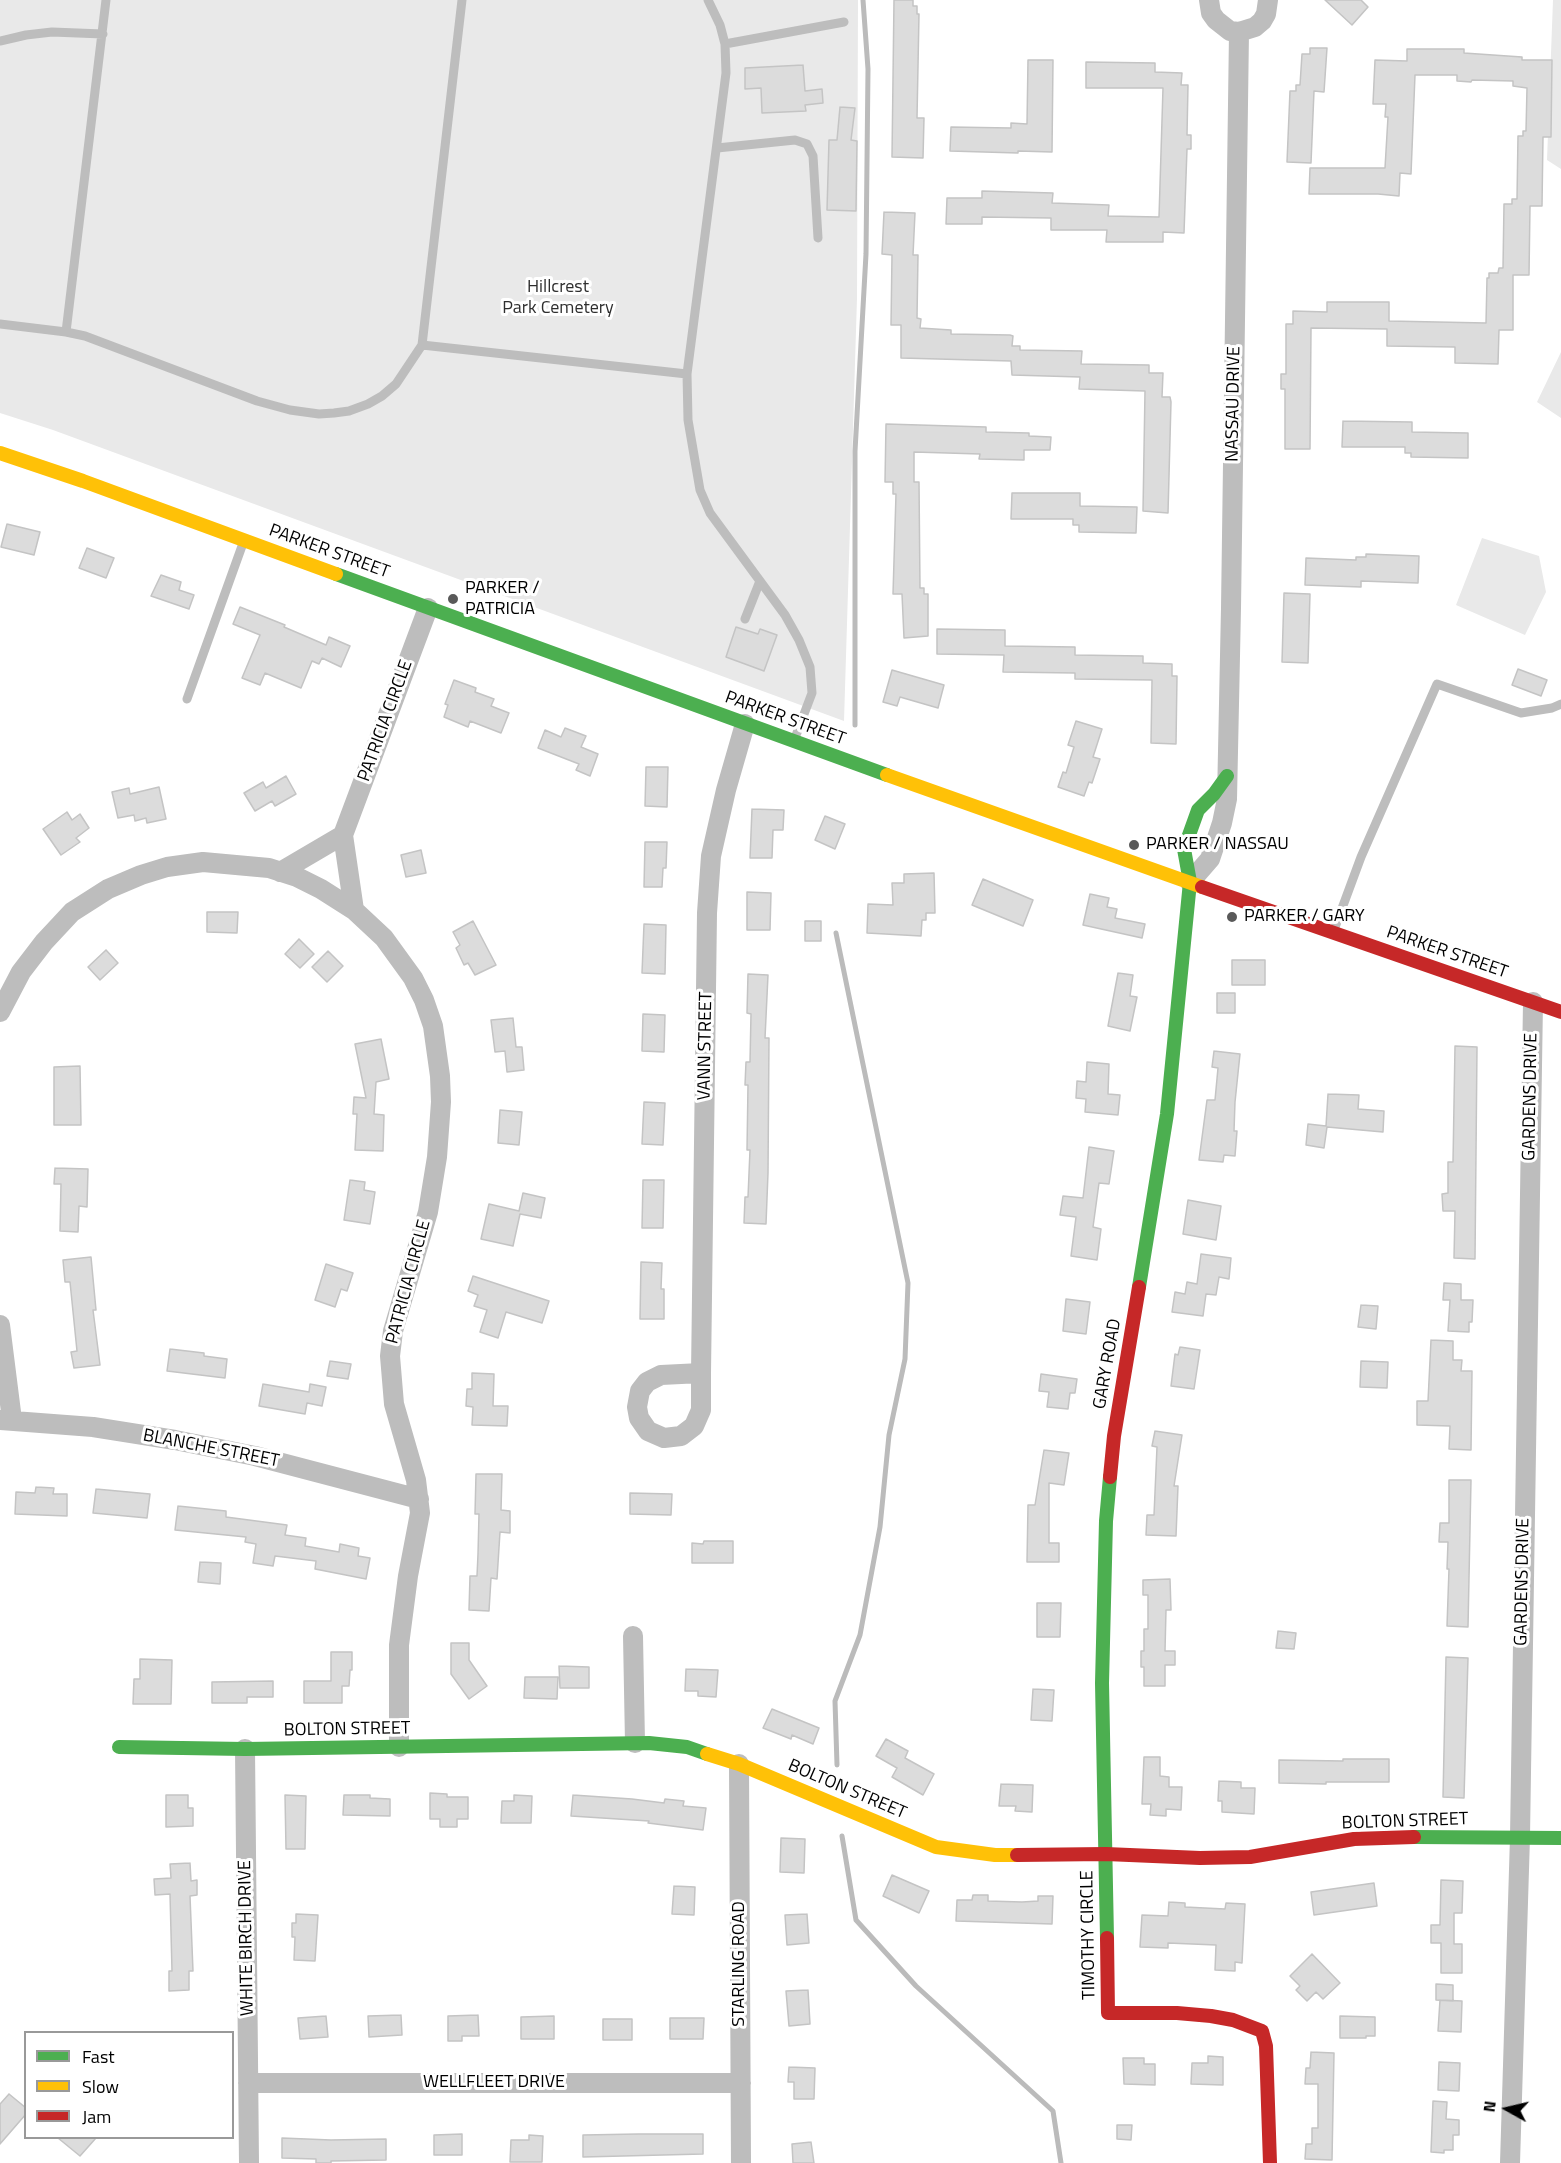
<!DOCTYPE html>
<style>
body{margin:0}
#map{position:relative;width:1561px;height:2163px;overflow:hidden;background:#fff;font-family:"Titillium Web",sans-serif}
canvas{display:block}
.legend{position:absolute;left:24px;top:2031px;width:210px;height:108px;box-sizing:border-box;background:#fff;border:2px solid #999;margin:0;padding:8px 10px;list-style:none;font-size:18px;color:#000}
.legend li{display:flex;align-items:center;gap:12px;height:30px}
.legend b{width:30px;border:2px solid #999}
.north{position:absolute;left:1477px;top:2079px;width:60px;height:60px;-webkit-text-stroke:4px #fff;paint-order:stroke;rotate:278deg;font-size:16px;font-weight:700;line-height:24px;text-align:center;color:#000}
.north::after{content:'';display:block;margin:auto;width:21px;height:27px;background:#000;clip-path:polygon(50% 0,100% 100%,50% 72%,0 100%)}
</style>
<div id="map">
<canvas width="1561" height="2163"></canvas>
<ul class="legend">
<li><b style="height:8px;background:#4caf50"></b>Fast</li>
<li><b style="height:8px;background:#ffc107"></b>Slow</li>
<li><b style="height:8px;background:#c62828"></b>Jam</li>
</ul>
<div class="north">N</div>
</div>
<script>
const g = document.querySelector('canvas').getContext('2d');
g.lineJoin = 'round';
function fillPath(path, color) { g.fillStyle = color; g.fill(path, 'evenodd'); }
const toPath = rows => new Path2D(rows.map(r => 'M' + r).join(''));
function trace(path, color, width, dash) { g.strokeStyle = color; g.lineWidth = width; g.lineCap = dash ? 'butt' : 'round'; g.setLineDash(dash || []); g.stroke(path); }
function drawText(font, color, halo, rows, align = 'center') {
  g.font = font + ' "Titillium Web",sans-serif'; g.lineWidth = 6; g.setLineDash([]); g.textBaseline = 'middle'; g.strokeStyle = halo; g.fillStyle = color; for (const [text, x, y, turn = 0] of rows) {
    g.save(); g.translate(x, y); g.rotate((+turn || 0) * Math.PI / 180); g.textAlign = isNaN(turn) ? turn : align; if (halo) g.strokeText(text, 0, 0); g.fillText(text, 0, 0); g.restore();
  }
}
fillPath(toPath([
 [0,0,858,0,857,298,844,721,53,430,0,413],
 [1553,0,1561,0,1561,169,1547,160],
 [1561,352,1561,418,1537,402],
 [1482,538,1539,556,1546,592,1525,635,1456,605]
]), '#e9e9e9');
trace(toPath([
 [855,725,855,451,866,254,868,69,863,0],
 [836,933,908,1283,905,1359,889,1435,880,1527,860,1635,835,1701,837,1765],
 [842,1836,856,1920,916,1986,1053,2111,1061,2163]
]), '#bbb', 5);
const building = toPath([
 [894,0,913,0,913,6,917,6,917,14,919,14,917,118,924,118,923,158,892,157,894,0],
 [1325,0,1361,0,1368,7,1352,25,1325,0],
 [1310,48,1327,48,1324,92,1314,91,1311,163,1287,162,1290,91,1296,91,1296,85,1300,85,1302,54,1310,54,1310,48],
 [1407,49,1464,49,1464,53,1522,57,1522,60,1552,60,1551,137,1543,137,1542,206,1530,206,1529,275,1513,275,1513,330,1499,330,1498,364,1455,363,1455,347,1387,346,1387,329,1311,328,1310,449,1285,449,1285,389,1281,389,1281,374,1286,374,1286,324,1293,324,1293,311,1327,312,1327,302,1389,302,1389,321,1486,323,1487,278,1489,278,1489,273,1498,273,1499,268,1503,268,1504,204,1512,204,1512,199,1517,199,1518,136,1523,136,1523,131,1526,131,1527,88,1513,86,1513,81,1472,80,1471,82,1457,81,1457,75,1415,75,1411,174,1400,173,1399,196,1378,194,1309,194,1310,168,1385,168,1388,117,1385,117,1386,104,1373,104,1375,60,1407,61,1407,49],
 [1028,60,1053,60,1052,152,1018,151,1018,153,950,151,951,127,1011,128,1011,123,1027,124,1028,60],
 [1086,62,1155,63,1155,72,1182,73,1181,85,1188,85,1187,135,1191,135,1191,149,1187,149,1184,233,1163,232,1163,242,1106,242,1107,230,1051,230,1051,218,982,217,982,224,946,224,947,198,982,198,982,191,1053,193,1052,203,1109,205,1108,216,1159,217,1163,88,1086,88,1086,62],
 [803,65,805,91,822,89,823,103,805,105,806,111,762,113,761,88,745,89,745,68,803,65],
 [840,107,855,108,851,140,857,141,856,211,827,210,829,140,837,140,840,107],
 [884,212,915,213,913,255,918,255,917,318,921,319,920,328,951,330,951,334,1010,335,1013,336,1012,346,1020,346,1020,350,1082,351,1081,364,1149,365,1149,373,1163,373,1162,397,1170,397,1171,402,1168,513,1143,511,1145,391,1079,389,1080,377,1012,375,1011,361,901,358,901,325,891,325,892,255,882,254,884,212],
 [1343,421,1412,422,1412,432,1468,433,1468,458,1411,457,1411,453,1405,453,1405,447,1342,447,1343,421],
 [886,424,986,427,986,432,1029,433,1029,436,1051,437,1050,450,1024,450,1024,460,979,459,980,454,914,452,914,482,919,482,920,588,924,588,924,594,928,594,928,636,904,638,902,594,893,594,896,494,893,494,893,482,885,482,886,424],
 [1012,493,1080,493,1080,506,1137,507,1136,533,1079,532,1079,525,1073,525,1073,519,1011,519,1012,493],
 [7,524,40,532,34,555,1,547,7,524],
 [87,548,114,558,106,578,79,568,87,548],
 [1366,554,1419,556,1418,583,1361,581,1361,587,1305,585,1306,558,1356,560,1356,557,1366,557,1366,554],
 [161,575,181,582,179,590,194,595,189,609,151,596,161,575],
 [1284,593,1310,594,1308,663,1282,662,1284,593],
 [240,607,285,625,284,627,326,645,329,637,350,646,341,667,322,658,319,664,312,661,301,688,265,673,260,685,242,678,260,635,233,624,240,607],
 [736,627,758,634,760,629,777,635,764,671,726,657,736,627],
 [937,629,1005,630,1005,646,1075,647,1075,655,1143,656,1143,663,1172,664,1172,676,1177,676,1176,744,1151,743,1152,680,1075,679,1075,673,1003,672,1004,655,937,654,937,629],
 [1518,669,1547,680,1541,696,1512,685,1518,669],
 [892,670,944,685,938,708,900,697,897,706,883,702,892,670],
 [454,680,476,688,475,692,494,699,491,706,509,713,501,733,470,721,468,727,444,717,448,705,445,704,454,680],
 [1076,721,1102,729,1093,757,1100,759,1092,783,1089,782,1084,796,1058,787,1063,772,1066,773,1074,747,1068,745,1076,721],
 [565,728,586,736,581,747,598,754,590,776,576,770,579,764,538,748,545,730,561,737,565,728],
 [646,767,668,767,667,807,645,806,646,767],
 [286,776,296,794,275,806,272,801,255,811,244,793,263,782,266,788,286,776],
 [159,787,166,819,147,823,146,818,135,821,134,815,118,818,112,792,129,788,130,794,159,787],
 [752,809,784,810,783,830,773,830,772,858,750,858,752,809],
 [67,812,72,820,80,814,89,828,76,838,80,842,61,855,43,829,67,812],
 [825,816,845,824,835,849,815,840,825,816],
 [645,842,667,842,666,868,663,868,662,887,644,887,645,842],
 [421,850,426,873,406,877,401,855,421,850],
 [934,873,935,913,926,913,926,920,922,920,921,936,867,933,868,904,893,905,892,883,904,883,904,874,934,873],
 [983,879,1033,900,1023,926,972,905,983,879],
 [747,892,771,893,770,930,747,930,747,892],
 [1090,894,1109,898,1107,907,1117,909,1115,918,1145,924,1142,938,1083,925,1090,894],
 [207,912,238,912,237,933,207,932,207,912],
 [473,921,496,965,475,975,468,963,464,965,456,948,460,945,453,932,473,921],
 [805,921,821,921,821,941,805,941,805,921],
 [644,924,666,925,665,974,642,973,644,924],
 [299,939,314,954,300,968,285,954,299,939],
 [106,950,118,963,100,980,88,967,106,950],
 [328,951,343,966,327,982,312,967,328,951],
 [1232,960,1265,960,1265,985,1232,985,1232,960],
 [1118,973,1133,975,1130,996,1137,997,1130,1031,1108,1026,1118,973],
 [748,974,768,975,765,1038,769,1038,768,1173,766,1224,744,1223,745,1197,748,1197,750,1150,747,1150,748,1085,745,1085,746,1062,750,1062,751,1014,747,1013,748,974],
 [1217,993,1235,993,1235,1013,1217,1013,1217,993],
 [643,1014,665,1015,664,1052,642,1051,643,1014],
 [513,1018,516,1047,522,1047,524,1070,507,1072,505,1051,495,1052,491,1020,513,1018],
 [381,1039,389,1079,376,1082,374,1114,384,1115,383,1151,355,1150,357,1114,353,1114,354,1097,366,1098,355,1044,381,1039],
 [1455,1046,1477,1047,1475,1259,1454,1258,1455,1211,1443,1211,1442,1194,1448,1193,1448,1162,1453,1162,1455,1046],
 [1214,1051,1240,1054,1235,1102,1234,1131,1237,1131,1235,1156,1224,1155,1223,1162,1199,1160,1207,1100,1215,1100,1218,1068,1212,1067,1214,1051],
 [1087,1062,1109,1064,1108,1094,1120,1095,1118,1115,1085,1112,1086,1099,1076,1098,1077,1081,1086,1082,1087,1062],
 [80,1066,81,1125,54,1125,54,1067,80,1066],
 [1328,1094,1359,1095,1358,1109,1384,1111,1383,1132,1327,1127,1324,1148,1306,1145,1308,1124,1326,1126,1328,1094],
 [644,1102,665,1103,663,1145,642,1144,644,1102],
 [500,1110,522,1112,519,1145,498,1143,500,1110],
 [1089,1147,1114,1151,1109,1184,1099,1183,1093,1227,1101,1229,1097,1260,1071,1256,1076,1217,1060,1215,1063,1196,1083,1198,1089,1147],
 [55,1168,88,1169,87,1207,79,1206,78,1232,60,1231,61,1184,54,1184,55,1168],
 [350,1180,365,1182,364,1190,375,1192,370,1224,344,1220,350,1180],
 [643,1180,664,1180,663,1228,642,1228,643,1180],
 [523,1193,545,1198,541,1218,520,1214,513,1246,481,1239,489,1204,519,1211,523,1193],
 [1188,1200,1221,1206,1216,1240,1183,1234,1188,1200],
 [1201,1254,1231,1258,1229,1279,1219,1277,1216,1295,1206,1294,1203,1316,1172,1312,1175,1292,1185,1294,1187,1282,1197,1284,1201,1254],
 [91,1257,96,1310,93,1310,100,1365,74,1368,71,1352,77,1351,70,1282,65,1282,63,1260,91,1257],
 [641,1262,662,1263,661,1289,664,1289,664,1319,640,1319,641,1262],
 [326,1264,353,1273,347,1291,341,1289,335,1307,315,1300,326,1264],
 [473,1276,549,1301,542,1323,506,1312,498,1338,480,1332,487,1310,474,1306,478,1295,468,1291,473,1276],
 [1444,1283,1461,1284,1461,1300,1473,1300,1472,1322,1469,1322,1469,1332,1448,1331,1450,1300,1443,1300,1444,1283],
 [1066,1299,1090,1302,1086,1334,1063,1331,1066,1299],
 [1361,1305,1378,1306,1376,1329,1358,1327,1361,1305],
 [1431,1340,1453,1341,1453,1360,1462,1360,1461,1371,1472,1371,1471,1450,1449,1449,1450,1426,1417,1425,1417,1401,1428,1401,1431,1340],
 [1180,1347,1200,1350,1194,1389,1171,1386,1175,1354,1178,1355,1180,1347],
 [170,1349,204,1353,204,1356,227,1359,225,1378,167,1371,170,1349],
 [330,1361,351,1364,348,1379,327,1376,330,1361],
 [1361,1361,1388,1362,1387,1388,1360,1387,1361,1361],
 [472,1373,494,1374,493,1406,508,1406,507,1426,472,1425,473,1407,466,1406,467,1389,472,1389,472,1373],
 [1041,1374,1077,1379,1075,1393,1070,1393,1068,1409,1047,1407,1049,1392,1039,1391,1041,1374],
 [263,1384,309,1392,310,1384,326,1387,322,1406,307,1403,305,1414,259,1406,263,1384],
 [1155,1431,1182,1435,1174,1486,1178,1486,1176,1536,1146,1535,1147,1515,1154,1515,1157,1447,1152,1446,1155,1431],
 [1044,1450,1069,1453,1064,1485,1049,1483,1049,1543,1059,1543,1059,1562,1027,1562,1028,1505,1035,1505,1044,1450],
 [476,1474,502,1474,501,1510,510,1511,510,1533,500,1532,497,1579,491,1578,489,1611,469,1610,470,1576,477,1576,478,1554,479,1514,475,1514,476,1474],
 [1449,1480,1471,1480,1468,1627,1447,1626,1449,1569,1447,1569,1448,1542,1439,1542,1440,1523,1449,1523,1449,1480],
 [36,1487,54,1488,53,1494,67,1494,67,1516,15,1514,16,1492,35,1493,36,1487],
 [96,1489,150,1494,147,1518,93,1513,96,1489],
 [630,1493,672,1494,671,1515,630,1514,630,1493],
 [178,1506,226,1511,226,1517,287,1525,285,1535,306,1538,305,1546,339,1552,340,1544,359,1548,358,1556,370,1558,366,1579,315,1569,316,1561,275,1556,273,1566,253,1563,256,1544,245,1542,246,1537,175,1530,178,1506],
 [704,1541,733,1541,733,1563,692,1563,692,1543,703,1544,704,1541],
 [200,1562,221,1563,220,1584,198,1582,200,1562],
 [1170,1579,1171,1610,1166,1610,1165,1651,1175,1651,1175,1665,1165,1665,1165,1686,1144,1686,1144,1667,1141,1667,1141,1651,1144,1651,1144,1629,1148,1629,1148,1595,1143,1595,1143,1580,1170,1579],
 [1037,1603,1061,1603,1060,1637,1037,1637,1037,1603],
 [1278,1631,1296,1633,1294,1649,1276,1648,1278,1631],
 [451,1643,469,1643,469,1660,487,1686,469,1699,451,1674,451,1643],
 [331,1652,352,1652,352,1670,350,1670,349,1686,342,1686,342,1703,304,1703,304,1681,331,1681,331,1652],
 [1446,1657,1468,1658,1464,1798,1443,1797,1446,1657],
 [140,1659,172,1660,171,1704,133,1704,134,1679,140,1679,140,1659],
 [559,1666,589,1667,589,1688,560,1688,559,1666],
 [686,1669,718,1670,716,1697,698,1696,698,1691,685,1691,686,1669],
 [525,1677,558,1677,557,1699,524,1698,525,1677],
 [273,1681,273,1697,247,1697,247,1703,212,1703,212,1682,273,1681],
 [1033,1689,1054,1690,1052,1721,1031,1720,1033,1689],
 [772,1709,819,1728,813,1744,792,1735,791,1739,763,1728,772,1709],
 [886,1739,908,1751,905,1758,934,1774,923,1795,892,1777,897,1768,876,1756,886,1739],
 [1144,1757,1160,1757,1160,1776,1169,1777,1169,1787,1182,1787,1181,1810,1166,1809,1166,1816,1150,1815,1151,1804,1142,1804,1144,1757],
 [1343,1759,1389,1759,1389,1782,1326,1782,1326,1784,1279,1783,1279,1760,1343,1761,1343,1759],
 [1219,1781,1241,1782,1241,1788,1255,1788,1254,1814,1222,1812,1222,1801,1218,1801,1219,1781],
 [1001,1784,1033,1785,1032,1812,1015,1811,1016,1806,999,1806,1001,1784],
 [430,1793,447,1794,447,1797,468,1797,468,1819,457,1819,457,1827,440,1827,440,1819,430,1819,430,1793],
 [166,1795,188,1795,188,1808,193,1808,193,1826,166,1827,166,1795],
 [285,1795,306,1796,305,1849,286,1849,285,1795],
 [344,1795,370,1795,370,1798,390,1799,390,1816,343,1815,344,1795],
 [514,1795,532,1796,531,1823,501,1823,502,1801,514,1801,514,1795],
 [573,1795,632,1799,664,1803,665,1799,684,1801,683,1806,706,1808,703,1830,648,1823,649,1821,571,1816,573,1795],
 [781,1838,805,1839,804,1873,780,1872,781,1838],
 [190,1863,191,1881,197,1880,197,1895,190,1896,193,1971,189,1971,189,1990,169,1991,169,1971,172,1971,170,1894,155,1895,154,1879,171,1878,170,1864,190,1863],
 [892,1875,929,1891,919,1913,883,1896,892,1875],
 [1441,1880,1463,1881,1462,1913,1454,1913,1454,1944,1462,1944,1462,1973,1441,1973,1441,1943,1431,1943,1431,1925,1440,1925,1441,1880],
 [1374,1883,1377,1906,1314,1915,1311,1892,1374,1883],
 [674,1886,695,1887,694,1915,672,1914,674,1886],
 [973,1895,988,1895,988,1901,1022,1902,1038,1901,1038,1896,1053,1896,1052,1924,956,1921,957,1900,972,1900,973,1895],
 [1169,1902,1185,1903,1185,1907,1225,1909,1226,1903,1245,1904,1242,1963,1235,1962,1235,1971,1215,1970,1216,1945,1168,1943,1168,1948,1140,1947,1142,1915,1168,1916,1169,1902],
 [296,1914,318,1915,315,1961,294,1960,295,1937,292,1937,292,1923,296,1923,296,1914],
 [807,1914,809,1943,787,1945,785,1915,807,1914],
 [1312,1954,1340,1983,1323,1999,1316,1992,1307,2001,1296,1990,1300,1986,1290,1976,1312,1954],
 [1436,1984,1453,1985,1453,2001,1436,2000,1436,1984],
 [808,1990,810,2024,789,2026,786,1991,808,1990],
 [1440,2000,1462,2001,1461,2032,1438,2031,1440,2000],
 [401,2015,402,2035,369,2037,368,2016,401,2015],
 [478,2015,479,2036,462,2036,462,2041,448,2041,448,2016,478,2015],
 [326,2016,328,2037,300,2039,298,2018,326,2016],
 [554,2016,554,2039,521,2039,521,2017,554,2016],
 [1340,2016,1375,2017,1375,2036,1366,2036,1366,2038,1340,2038,1340,2016],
 [670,2018,704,2018,703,2039,670,2039,670,2018],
 [603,2019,632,2019,632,2040,603,2040,603,2019],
 [1311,2052,1334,2053,1332,2160,1305,2159,1306,2144,1312,2144,1312,2128,1318,2128,1318,2084,1305,2084,1306,2068,1310,2068,1311,2052],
 [1208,2056,1223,2057,1223,2085,1191,2084,1192,2063,1208,2063,1208,2056],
 [1123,2058,1144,2058,1144,2064,1155,2064,1155,2085,1124,2084,1123,2058],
 [1439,2062,1460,2063,1459,2091,1438,2090,1439,2062],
 [789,2067,815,2068,814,2099,794,2099,794,2082,788,2082,789,2067],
 [9,2094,26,2108,26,2114,0,2144,0,2104,9,2094],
 [1433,2101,1447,2102,1446,2119,1459,2120,1459,2135,1453,2135,1453,2150,1444,2150,1444,2153,1431,2152,1433,2101],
 [1117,2125,1132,2125,1131,2140,1117,2139,1117,2125],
 [462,2134,462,2155,434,2155,434,2135,462,2134],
 [638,2134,703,2134,703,2154,583,2157,583,2135,638,2134],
 [529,2135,543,2136,542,2162,510,2162,511,2140,529,2140,529,2135],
 [58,2138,96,2138,80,2156,58,2138],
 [282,2138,331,2140,386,2139,386,2160,331,2161,331,2163,316,2163,316,2159,282,2158,282,2138],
 [811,2142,814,2163,793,2163,792,2144,811,2142]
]);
fillPath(building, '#dcdcdc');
trace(building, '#c4c4c4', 1.5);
trace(toPath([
 [708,0,720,25,725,44,726,73,687,374,688,420,700,490,710,513,785,615,799,640,810,667,812,693,795,738],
 [0,41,26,35,52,32,103,34],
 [725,44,844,22],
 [717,148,795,140,807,144,813,156,818,238],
 [0,324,66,332,85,336,257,401,290,410,319,414,334,413,349,411,368,404,382,396,396,384,422,345,462,0],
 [66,332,106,0],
 [422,345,687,374],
 [745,619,760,581],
 [187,699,242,546],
 [1334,930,1361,857,1437,684,1521,713,1552,708,1561,704]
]), '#bdbdbd', 9);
trace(toPath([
 [1209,0,1211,13,1216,20,1230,31,1239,32,1255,27,1262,21,1266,14,1268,0],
 [280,872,343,835],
 [1190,882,1210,859,1222,823,1227,799,1231,608,1239,32],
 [354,910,343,835,428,608],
 [0,1012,21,972,44,942,72,912,108,889,141,875,167,867,203,862,269,868,297,877,321,889,354,910,384,938,413,978,424,1000,433,1026,440,1076,441,1102,437,1157,428,1212,393,1331,390,1356,394,1404,416,1480,420,1513,408,1576,399,1645,399,1747],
 [0,1325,12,1420],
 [701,1373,661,1375,647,1382,640,1391,637,1407,639,1418,648,1431,664,1438,681,1436,694,1426,701,1410,701,1373,707,913,711,856,726,790,745,724],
 [0,1420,93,1427,175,1440,255,1456,419,1499],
 [633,1636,635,1743],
 [245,1749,249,2163],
 [739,1764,741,2163],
 [248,2083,741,2083],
 [1510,2163,1520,1837,1533,1002]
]), '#bdbdbd', 20);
trace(toPath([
 [336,574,887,775],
 [1139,1287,1167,1114,1190,882,1184,849,1198,810,1214,794,1227,776],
 [119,1747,245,1749,649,1743,687,1747,707,1754],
 [1414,1837,1561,1838],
 [1107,1938,1102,1683,1106,1521,1110,1477]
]), '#4caf50', 14);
trace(toPath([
 [0,453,83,481,336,574],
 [887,775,1202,887],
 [707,1754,739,1764,936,1847,995,1855,1017,1855]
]), '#ffc107', 14);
trace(toPath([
 [1202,887,1561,1012],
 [1110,1477,1114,1436,1139,1287],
 [1017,1855,1106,1854,1200,1858,1250,1857,1354,1839,1414,1837],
 [1107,1938,1108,2013,1177,2013,1211,2016,1233,2020,1262,2031,1266,2046,1270,2163]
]), '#c62828', 14);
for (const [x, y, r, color] of [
 [453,599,6,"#595959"],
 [1134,845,6,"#595959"],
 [1232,917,6,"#595959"]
]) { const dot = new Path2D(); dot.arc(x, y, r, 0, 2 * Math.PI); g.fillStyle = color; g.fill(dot); trace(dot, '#fff', 2); }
drawText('18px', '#2e2e2e', '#fff', [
 ["Hillcrest",558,288],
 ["Park Cemetery",558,309]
]);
drawText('18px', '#000', '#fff', [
 ["NASSAU DRIVE",1234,404,-89],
 ["PARKER STREET",329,552,20],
 ["PARKER STREET",785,719,20],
 ["PATRICIA CIRCLE",386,721,-70],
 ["PARKER STREET",1447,953,19],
 ["VANN STREET",706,1046,-89],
 ["GARDENS DRIVE",1531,1097,-89],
 ["PATRICIA CIRCLE",409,1282,-75],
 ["GARY ROAD",1108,1364,-80],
 ["BLANCHE STREET",211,1449,11],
 ["GARDENS DRIVE",1523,1582,-89],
 ["BOLTON STREET",347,1730,-1],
 ["BOLTON STREET",847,1790,23],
 ["BOLTON STREET",1405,1822,-2],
 ["TIMOTHY CIRCLE",1089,1935,-91],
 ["WHITE BIRCH DRIVE",247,1938,-91],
 ["STARLING ROAD",740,1964,-90],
 ["WELLFLEET DRIVE",494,2083]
]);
drawText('18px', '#000', '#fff', [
 ["PARKER /",465,589],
 ["PATRICIA",465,610],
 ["PARKER / NASSAU",1146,845],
 ["PARKER / GARY",1244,917]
], 'left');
</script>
